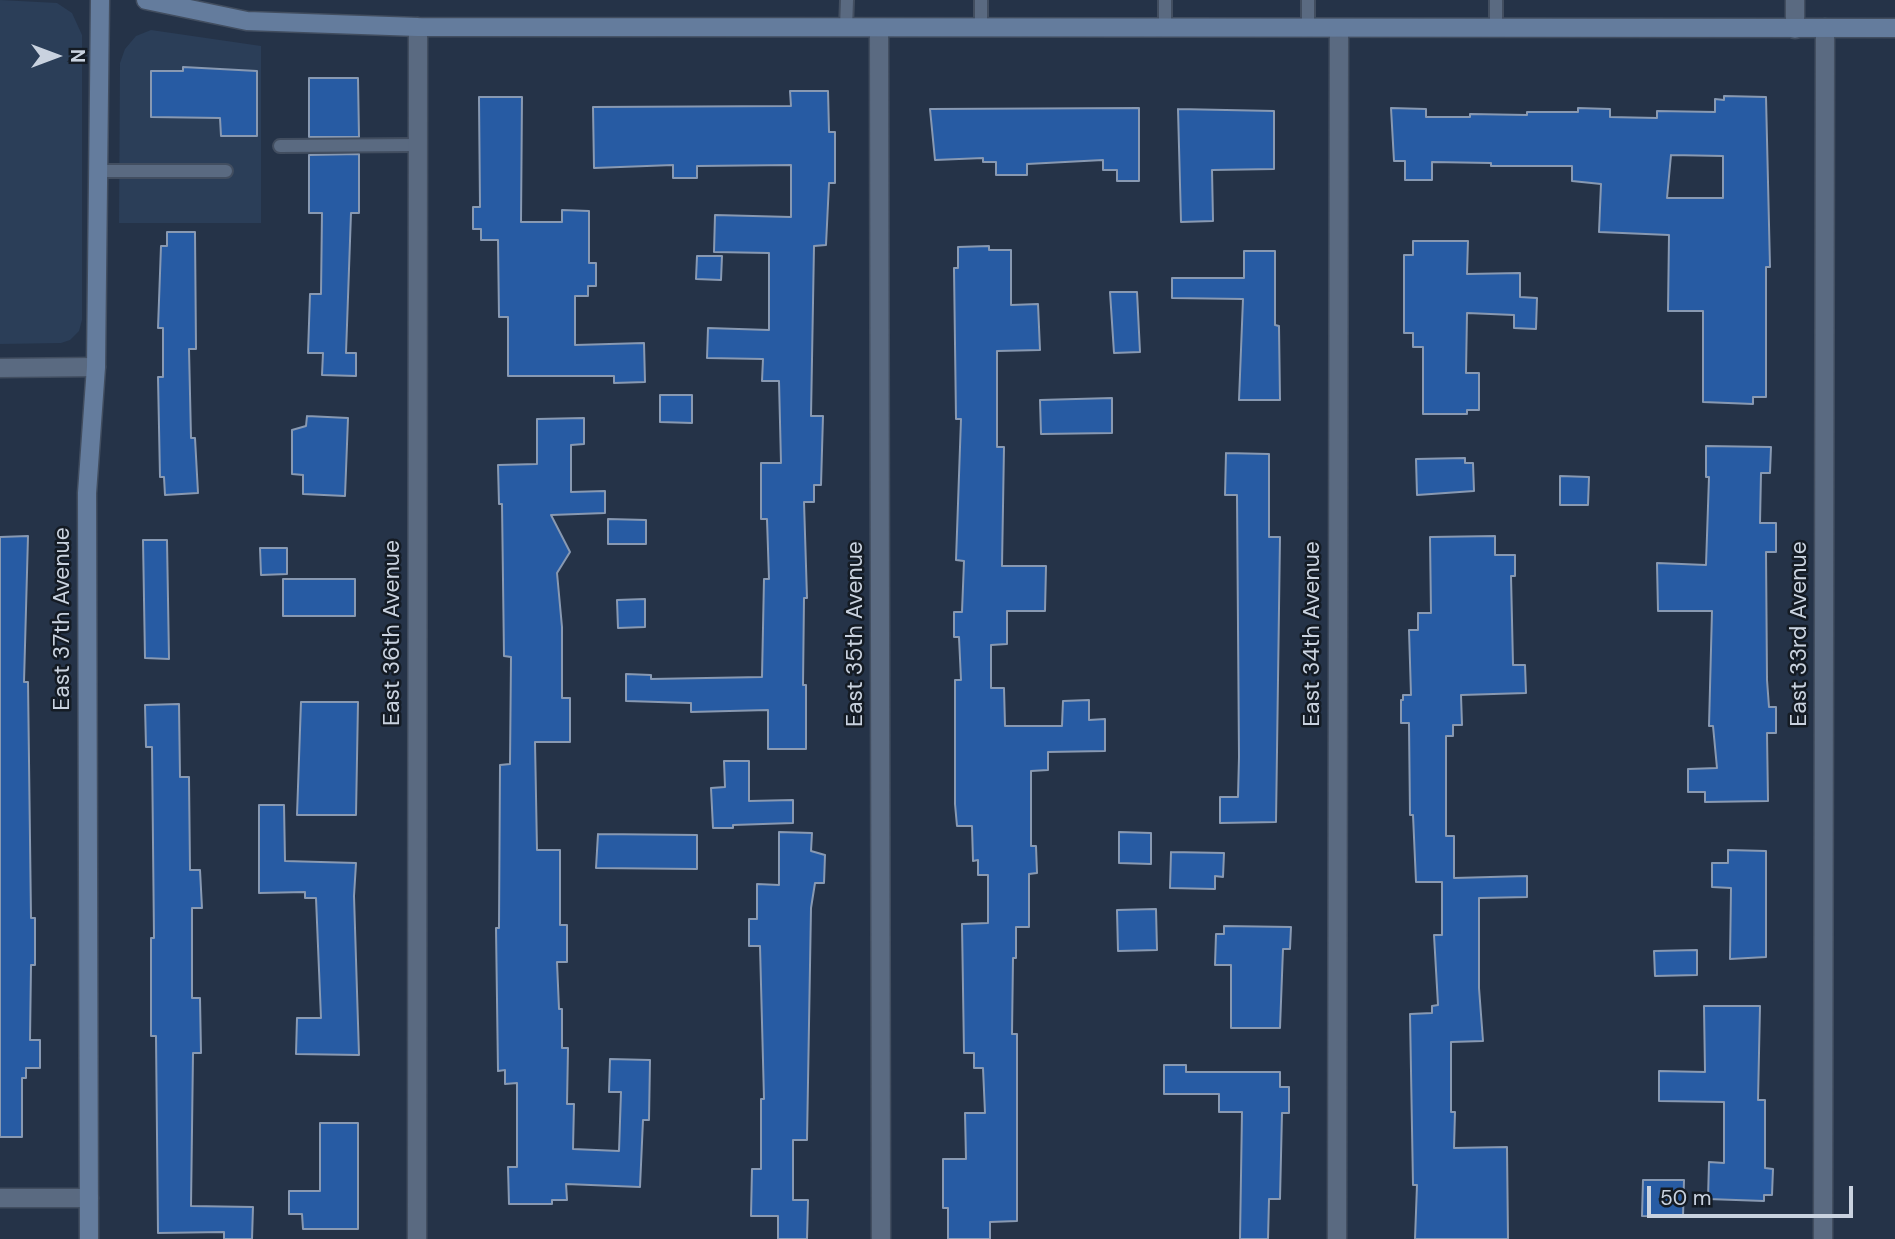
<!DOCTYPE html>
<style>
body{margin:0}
#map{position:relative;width:1895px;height:1239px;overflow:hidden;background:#253348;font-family:"DM Sans",sans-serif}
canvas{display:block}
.north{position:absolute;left:21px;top:21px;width:70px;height:70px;-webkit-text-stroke:5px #141b24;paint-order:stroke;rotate:90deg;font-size:19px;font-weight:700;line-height:28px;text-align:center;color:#c9d2df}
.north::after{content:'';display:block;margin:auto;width:24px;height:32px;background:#c9d2df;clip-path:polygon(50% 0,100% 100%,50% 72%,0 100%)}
.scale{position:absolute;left:1647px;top:1186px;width:206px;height:32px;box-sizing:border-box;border:4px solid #c9d2df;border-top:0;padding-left:9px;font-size:21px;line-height:24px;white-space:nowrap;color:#c9d2df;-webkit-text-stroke:5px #141b24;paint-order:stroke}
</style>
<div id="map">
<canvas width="1895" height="1239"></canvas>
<div class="north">N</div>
<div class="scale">50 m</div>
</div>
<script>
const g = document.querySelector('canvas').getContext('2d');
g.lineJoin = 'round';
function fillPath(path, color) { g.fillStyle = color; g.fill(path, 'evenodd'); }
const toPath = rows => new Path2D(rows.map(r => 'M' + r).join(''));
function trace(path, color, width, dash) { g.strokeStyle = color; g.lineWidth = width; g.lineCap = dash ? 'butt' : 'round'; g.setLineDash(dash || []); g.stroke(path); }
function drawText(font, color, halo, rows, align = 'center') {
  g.font = font + ' "DM Sans",sans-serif'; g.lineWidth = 5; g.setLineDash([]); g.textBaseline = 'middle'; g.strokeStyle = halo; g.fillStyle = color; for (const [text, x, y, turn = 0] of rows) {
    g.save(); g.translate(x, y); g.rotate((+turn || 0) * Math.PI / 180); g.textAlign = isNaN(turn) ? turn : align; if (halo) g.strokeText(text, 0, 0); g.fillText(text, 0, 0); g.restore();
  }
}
fillPath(toPath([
 [0,0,57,3,72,13,82,35,82,320,79,331,70,340,61,343,0,344],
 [151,30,261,46,261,223,119,223,120,63,125,49,136,36]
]), '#2b3e58');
const building = toPath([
 [183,67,257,71,257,136,221,136,220,118,151,117,151,71,183,71,183,67],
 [309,78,358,78,359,137,309,137,309,78],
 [790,91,828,91,829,132,835,132,835,183,829,183,826,245,814,246,811,416,823,416,821,485,814,485,814,502,804,502,807,598,804,598,803,685,806,685,806,749,768,749,768,710,691,712,691,703,626,701,626,674,651,675,651,679,762,677,764,579,769,579,767,519,761,519,761,463,781,463,779,381,762,381,763,359,707,358,708,328,769,330,769,253,714,252,715,215,791,217,791,165,697,166,697,178,673,178,673,165,594,168,593,107,791,106,790,91],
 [1724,96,1766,97,1770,267,1766,267,1766,397,1753,397,1753,404,1703,402,1703,311,1668,311,1669,235,1599,232,1601,184,1572,181,1572,166,1491,166,1491,163,1432,162,1432,180,1405,180,1405,161,1394,161,1391,108,1426,109,1426,117,1470,117,1470,114,1527,115,1527,112,1578,112,1578,108,1610,109,1610,117,1657,118,1657,111,1715,112,1715,99,1724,100,1724,96],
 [1671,155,1723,156,1723,198,1667,198,1671,155],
 [479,97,522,97,521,222,562,222,562,210,589,211,589,263,596,263,596,286,588,286,588,296,575,296,575,345,644,343,645,382,614,383,614,376,508,376,508,317,499,317,498,240,481,240,481,229,473,229,473,207,480,207,479,97],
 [1139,108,1139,181,1117,181,1117,170,1103,170,1103,160,1027,164,1027,175,996,175,996,162,983,162,983,158,935,160,930,109,1139,108],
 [1178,109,1274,111,1274,169,1212,170,1213,221,1181,222,1178,109],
 [359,154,359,213,351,213,346,353,356,353,356,376,322,375,323,353,308,353,310,294,321,294,322,213,309,213,309,155,359,154],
 [167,232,195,232,196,349,189,349,191,438,195,438,198,493,165,495,164,477,160,477,158,377,163,377,163,328,158,328,161,246,167,246,167,232],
 [1413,241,1468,241,1467,274,1520,273,1520,297,1537,298,1536,329,1514,328,1514,315,1467,313,1466,373,1479,373,1479,410,1467,410,1467,414,1423,414,1423,347,1413,347,1413,333,1404,333,1404,255,1413,255,1413,241],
 [989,246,989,250,1011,250,1011,305,1038,304,1040,350,997,351,997,447,1004,447,1002,566,1046,566,1045,611,1007,611,1007,644,991,645,991,688,1004,688,1005,726,1062,726,1063,701,1089,700,1089,720,1105,719,1105,751,1048,752,1048,770,1031,771,1031,846,1036,846,1037,873,1029,874,1029,927,1016,927,1016,958,1013,958,1012,1034,1017,1034,1017,1221,990,1222,990,1239,948,1239,948,1208,943,1208,943,1159,966,1159,965,1113,985,1113,983,1068,974,1068,974,1053,964,1053,962,924,988,923,988,875,978,875,978,860,973,861,972,826,957,826,955,804,955,680,961,680,959,637,954,637,954,612,962,612,964,561,956,560,961,419,956,419,954,268,958,268,958,247,989,246],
 [1244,251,1275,251,1275,325,1279,326,1280,400,1239,400,1243,299,1172,298,1172,278,1244,278,1244,251],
 [697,256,722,256,721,280,696,279,697,256],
 [1110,292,1137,292,1140,352,1114,353,1110,292],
 [660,395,692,395,692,423,660,422,660,395],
 [1112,398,1112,433,1041,434,1040,400,1112,398],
 [307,416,348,418,345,496,303,494,303,475,292,474,292,430,306,426,307,416],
 [584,418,584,444,571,445,571,492,605,491,605,513,551,515,570,552,557,573,562,627,562,698,570,698,570,742,535,742,537,850,560,850,560,925,567,925,567,962,557,962,559,1009,562,1009,562,1048,568,1048,567,1104,574,1104,573,1149,619,1151,621,1092,609,1092,610,1059,650,1060,649,1120,643,1120,640,1187,566,1184,567,1200,552,1200,552,1204,509,1204,508,1167,517,1167,517,1083,505,1084,505,1070,498,1071,496,928,499,928,500,765,510,764,511,657,504,656,502,504,499,504,498,465,537,464,537,419,584,418],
 [1706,446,1771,447,1770,473,1761,473,1760,523,1776,523,1776,552,1766,552,1767,680,1769,707,1776,707,1776,733,1767,733,1768,801,1705,802,1705,792,1688,792,1688,769,1717,768,1713,726,1709,726,1712,611,1658,611,1657,563,1706,565,1709,477,1706,477,1706,446],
 [1226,453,1269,454,1269,537,1280,537,1276,822,1220,823,1220,797,1238,797,1239,757,1237,495,1225,495,1226,453],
 [1465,458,1465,463,1473,463,1474,491,1417,495,1416,459,1465,458],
 [1560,476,1589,477,1588,505,1560,505,1560,476],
 [608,519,646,520,646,544,608,544,608,519],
 [28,536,24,682,28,682,31,918,35,918,35,965,31,965,30,1040,40,1040,40,1068,26,1068,26,1078,22,1078,22,1137,0,1137,0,537,28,536],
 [1495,536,1495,555,1515,555,1515,576,1511,576,1513,665,1525,665,1526,693,1461,695,1462,725,1453,725,1453,736,1446,736,1446,836,1454,836,1454,878,1527,876,1527,897,1479,898,1479,988,1483,1041,1451,1042,1451,1112,1455,1112,1454,1148,1507,1147,1508,1239,1415,1239,1417,1185,1413,1185,1410,1014,1432,1013,1432,1006,1438,1005,1434,935,1442,935,1442,882,1416,882,1413,815,1410,815,1409,723,1401,723,1401,700,1403,700,1403,695,1411,695,1409,630,1418,630,1418,613,1431,613,1430,537,1495,536],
 [143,540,167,540,169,659,145,658,143,540],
 [260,548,287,548,287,574,261,575,260,548],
 [283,579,355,579,355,616,283,616,283,579],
 [645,599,645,627,618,628,617,600,645,599],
 [301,702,358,702,356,815,297,815,301,702],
 [179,704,180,777,189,777,190,870,200,870,202,908,192,908,192,998,200,998,201,1053,193,1053,191,1206,253,1207,252,1239,224,1239,224,1232,158,1233,156,1036,151,1036,151,938,154,938,152,747,146,747,145,705,179,704],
 [724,761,749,761,749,801,793,800,793,823,733,825,733,828,713,828,711,788,725,787,724,761],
 [259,805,284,805,285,861,356,863,354,896,359,1055,296,1054,297,1018,321,1018,316,898,305,898,305,892,259,893,259,805],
 [779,832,812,833,811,851,825,855,824,883,815,883,811,908,807,1140,793,1140,793,1200,808,1200,807,1239,778,1239,778,1216,751,1216,752,1169,761,1169,761,1099,764,1099,760,946,749,946,749,919,757,919,757,884,779,885,779,832],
 [1119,832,1151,833,1151,864,1119,863,1119,832],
 [598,834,697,835,697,869,596,868,598,834],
 [1728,850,1766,851,1766,957,1730,959,1731,888,1712,887,1712,863,1728,863,1728,850],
 [1171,852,1224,853,1223,877,1215,876,1215,889,1170,888,1171,852],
 [1156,909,1157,950,1118,951,1117,910,1156,909],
 [1224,926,1291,927,1290,949,1283,949,1280,1028,1231,1028,1231,965,1215,965,1216,934,1224,934,1224,926],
 [1697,950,1697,975,1655,976,1654,951,1697,950],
 [1704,1006,1760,1006,1758,1100,1765,1100,1765,1168,1773,1169,1772,1195,1764,1195,1764,1201,1708,1199,1709,1162,1724,1163,1724,1102,1659,1101,1659,1071,1705,1072,1704,1006],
 [1164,1065,1186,1065,1186,1072,1280,1072,1280,1087,1289,1087,1289,1113,1282,1113,1280,1199,1269,1199,1268,1239,1240,1239,1242,1112,1219,1112,1219,1094,1164,1094,1164,1065],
 [320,1123,358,1123,358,1229,303,1229,302,1214,289,1214,289,1191,320,1191,320,1123],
 [1643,1180,1684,1180,1683,1217,1642,1216,1643,1180]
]);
fillPath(building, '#275ba3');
trace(building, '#8899b2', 2);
const lane = toPath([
 [1165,0,1165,29],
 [846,28,847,0],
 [981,28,981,0],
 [1308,29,1308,0],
 [1496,29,1496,0],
 [280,146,418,145],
 [98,171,226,171]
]);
const street = toPath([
 [1795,0,1795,29],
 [879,28,881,1239],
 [0,368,96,367],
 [0,1198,89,1198],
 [417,1239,418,27],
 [1337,1239,1339,29],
 [1823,1239,1825,28]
]);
const secondary = toPath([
 [146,0,247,21,418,27,1895,28],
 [89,1239,87,493,96,367,100,0]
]);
trace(lane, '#424e60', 16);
trace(street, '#424e60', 21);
trace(secondary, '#424e60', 21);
trace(lane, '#5a6a81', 12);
trace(street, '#5a6a81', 18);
trace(secondary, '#647c9d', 18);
drawText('23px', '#c9d2df', '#141b24', [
 ["East 37th Avenue",63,619,-90],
 ["East 36th Avenue",393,633,-90],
 ["East 35th Avenue",856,634,-90],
 ["East 34th Avenue",1313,634,-90],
 ["East 33rd Avenue",1800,634,-90]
]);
</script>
